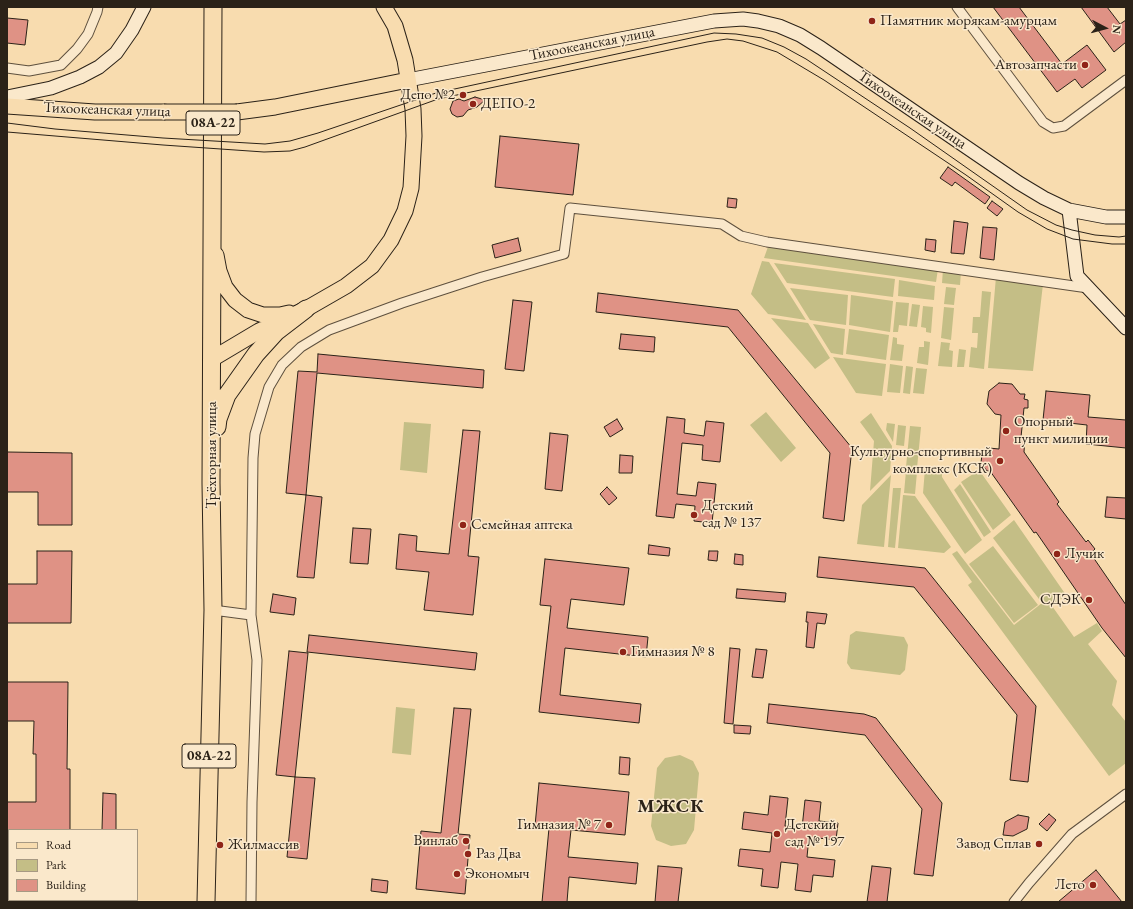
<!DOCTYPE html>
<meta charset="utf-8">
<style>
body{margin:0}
#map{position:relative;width:1133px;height:909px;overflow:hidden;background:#f8dcaf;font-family:"EB Garamond",serif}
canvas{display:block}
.frame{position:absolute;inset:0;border:8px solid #2b2218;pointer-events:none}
.legend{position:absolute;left:8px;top:829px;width:130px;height:72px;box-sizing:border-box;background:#fae8cb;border:1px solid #a79983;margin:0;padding:5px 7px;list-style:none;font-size:12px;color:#2b2218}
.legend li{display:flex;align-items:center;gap:8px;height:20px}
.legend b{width:20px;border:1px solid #a79983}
.north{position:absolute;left:1085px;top:8px;width:40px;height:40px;-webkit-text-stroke:3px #fae8cb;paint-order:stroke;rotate:96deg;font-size:11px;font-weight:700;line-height:16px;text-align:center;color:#2b2218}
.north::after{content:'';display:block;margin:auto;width:14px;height:18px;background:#2b2218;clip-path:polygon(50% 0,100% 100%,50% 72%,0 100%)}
</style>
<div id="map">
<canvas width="1133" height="909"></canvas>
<div class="frame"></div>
<ul class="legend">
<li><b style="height:5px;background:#f8dcaf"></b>Road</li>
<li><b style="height:11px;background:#c4be86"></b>Park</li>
<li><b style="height:11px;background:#df9285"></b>Building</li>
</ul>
<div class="north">N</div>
</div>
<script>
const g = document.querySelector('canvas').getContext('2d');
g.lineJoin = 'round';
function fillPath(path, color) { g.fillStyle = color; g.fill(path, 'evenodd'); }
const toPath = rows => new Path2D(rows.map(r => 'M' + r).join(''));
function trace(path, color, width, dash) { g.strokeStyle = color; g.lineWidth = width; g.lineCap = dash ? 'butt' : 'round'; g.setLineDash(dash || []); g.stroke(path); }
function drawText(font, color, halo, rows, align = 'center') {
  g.font = font + ' "EB Garamond",serif'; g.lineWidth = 3; g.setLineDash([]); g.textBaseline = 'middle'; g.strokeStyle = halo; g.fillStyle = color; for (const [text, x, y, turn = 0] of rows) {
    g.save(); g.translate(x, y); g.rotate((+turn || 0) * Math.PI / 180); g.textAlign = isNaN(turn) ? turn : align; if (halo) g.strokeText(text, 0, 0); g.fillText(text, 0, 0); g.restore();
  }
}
fillPath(toPath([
 [769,244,938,269,936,282,764,258],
 [762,261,769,262,806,320,768,314,751,294],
 [774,263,895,279,893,297,787,283],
 [943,269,961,272,960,285,942,283],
 [996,277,1043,284,1033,371,988,368],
 [899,280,935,286,934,300,898,296],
 [946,287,956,288,954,305,944,304],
 [790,288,848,295,846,325,810,320],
 [982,291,991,292,984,369,969,367,971,347,977,348,978,333,972,333,973,317,980,317],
 [851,295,893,301,890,332,849,325],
 [896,302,909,303,907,326,899,325,898,332,893,332],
 [912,304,920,305,917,327,909,326],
 [923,306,933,307,931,333,926,332,926,328,921,327],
 [944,307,954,308,951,340,941,338],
 [771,318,808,323,830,358,815,369],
 [813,324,845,329,843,355,831,353],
 [849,329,889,335,886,360,846,354],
 [893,337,897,338,897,344,904,345,902,361,890,360],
 [924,341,930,342,928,365,917,363,919,347,924,347],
 [941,342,950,343,949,350,953,351,952,367,938,366],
 [959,349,966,350,964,367,957,367],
 [833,357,886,364,882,396,856,393],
 [890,364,903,366,900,393,887,392],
 [906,366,913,367,910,394,903,393],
 [916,368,927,369,924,394,913,393],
 [766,412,796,448,781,462,750,425],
 [871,413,892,446,890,471,870,491,874,441,860,422],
 [404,422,431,424,427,473,400,470],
 [887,423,895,424,893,442,886,430],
 [898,425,906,426,904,446,896,445],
 [910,426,921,427,917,468,906,467],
 [925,469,942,470,942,477,982,540,965,554,923,493],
 [979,470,1011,515,993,530,961,482],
 [906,471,917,472,915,494,904,493],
 [891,475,884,547,857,544,862,505],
 [960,484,991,532,984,537,954,490],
 [893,488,901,488,895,548,888,547],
 [903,495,915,496,951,547,944,553,898,548],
 [1014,520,1066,595,1052,606,1074,637,1097,623,1102,631,1088,644,1117,681,1112,705,1126,722,1126,763,1109,776,968,585,972,582,952,554,957,551,1014,625,1042,603,993,538],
 [993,546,1038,605,1014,623,969,564],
 [856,631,904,637,908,645,905,670,900,675,851,669,847,663,850,635],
 [396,707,415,709,411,755,392,753],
 [680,755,693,761,699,773,694,830,686,844,671,846,656,840,651,826,657,768,665,758]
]), '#c4be86');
const building = toPath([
 [993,7,1019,7,1062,64,1087,45,1106,70,1082,88,1075,79,1057,92,993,7],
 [1081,7,1107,7,1120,24,1126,20,1126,42,1114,52,1081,7],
 [7,18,28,20,25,45,7,43,7,18],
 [475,97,485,100,477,107,468,110,463,116,457,117,452,114,450,109,453,101,459,99,464,101,475,97],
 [500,136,579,144,573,195,495,187,500,136],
 [948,167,990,197,985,204,955,182,952,186,940,178,948,167],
 [728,198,737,199,736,208,727,207,728,198],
 [992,201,1003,209,997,216,987,208,992,201],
 [954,221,968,223,964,254,951,253,954,221],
 [983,227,997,228,994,260,980,258,983,227],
 [518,238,521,251,495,258,492,245,518,238],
 [926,239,936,240,935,252,925,250,926,239],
 [598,293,738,310,852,448,844,521,823,518,830,453,728,327,596,312,598,293],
 [513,300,532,302,524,371,505,369,513,300],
 [621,334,655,337,654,352,619,349,621,334],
 [318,354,484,370,483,388,317,373,306,495,286,493,298,371,317,372,318,354],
 [999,383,1012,384,1020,394,1025,394,1024,399,1028,400,1028,408,1024,408,1021,437,1025,437,1024,452,1059,502,1057,504,1086,542,1088,540,1095,549,1093,551,1095,555,1093,557,1126,605,1126,658,1102,628,1036,532,1034,533,990,471,987,471,981,463,982,454,989,448,999,449,1001,415,995,414,987,404,989,391,999,383],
 [1046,391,1090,395,1088,417,1126,420,1126,448,1086,444,1087,425,1043,420,1046,391],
 [667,417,685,419,684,433,704,436,706,421,724,423,720,462,702,460,703,445,682,443,677,494,696,496,698,482,716,484,712,523,694,521,695,506,676,504,674,518,656,516,667,417],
 [617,419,623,429,610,437,604,427,617,419],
 [463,430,480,431,468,556,479,557,473,615,424,610,429,572,396,569,399,534,417,536,416,551,449,554,463,430],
 [550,433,568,435,562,491,545,489,550,433],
 [7,452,72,453,72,525,38,525,38,492,7,492,7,452],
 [620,455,633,456,632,473,619,473,620,455],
 [607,487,617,498,609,505,600,494,607,487],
 [306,495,322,497,314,578,297,577,306,495],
 [1107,497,1126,498,1126,519,1105,517,1107,497],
 [353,528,371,529,368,564,350,563,353,528],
 [649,545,670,548,669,556,648,554,649,545],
 [37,551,72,551,71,623,7,623,7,584,37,584,37,551],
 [709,551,718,551,717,561,708,560,709,551],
 [735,554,743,555,743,565,734,564,735,554],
 [819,557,925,568,1036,706,1028,782,1010,780,1017,715,914,587,817,577,819,557],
 [545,559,629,568,624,605,571,599,567,628,648,637,646,657,565,648,560,695,641,704,639,723,539,712,551,606,540,605,545,559],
 [737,589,786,593,785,602,736,598,737,589],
 [273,594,296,598,294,615,270,612,273,594],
 [807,612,827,614,825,624,817,623,814,648,806,647,808,622,806,622,807,612],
 [309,635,477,653,475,670,307,652,309,635],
 [730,648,740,649,733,724,724,723,730,648],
 [756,649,767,650,763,678,752,677,756,649],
 [289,651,308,653,295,777,276,775,289,651],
 [7,682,68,682,67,769,70,769,70,830,7,830,7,802,36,802,36,754,33,754,34,721,7,721,7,682],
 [769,704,864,714,876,718,942,803,933,876,914,874,922,809,865,735,767,723,769,704],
 [454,708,471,709,458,834,470,835,465,894,416,889,421,831,441,833,454,708],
 [734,725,751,726,750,734,734,733,734,725],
 [620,757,630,758,629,775,619,774,620,757],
 [295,777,315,778,307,859,287,857,295,777],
 [539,783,629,792,625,835,571,830,568,857,638,863,636,884,569,877,567,902,542,902,549,828,535,826,539,783],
 [103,793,116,794,116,830,102,830,103,793],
 [770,796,788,798,785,826,802,828,805,800,821,802,819,821,838,823,836,840,809,837,807,857,835,860,833,877,813,875,811,892,795,890,798,864,781,862,778,888,761,886,763,869,738,866,740,849,770,852,772,833,742,829,744,812,768,815,770,796],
 [1049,814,1056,820,1047,831,1039,824,1049,814],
 [1018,815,1029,817,1027,829,1013,836,1003,835,1005,822,1018,815],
 [658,866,682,868,678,902,655,902,658,866],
 [872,866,891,868,887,902,867,902,872,866],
 [1096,870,1122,902,1058,902,1096,870],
 [372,879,388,881,387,893,371,891,372,879]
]);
fillPath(building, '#df9285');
trace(building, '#2b2218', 1);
const street = toPath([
 [957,7,1043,122,1053,128,1064,126,1126,80],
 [7,68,29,71,61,65,77,49,88,34,97,12,98,7],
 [213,610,251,615],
 [251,902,252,802,257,660,251,615,253,458,255,434,269,387,282,365,301,347,329,330,402,303,482,277,564,254,570,208,722,224,741,236,767,242,1088,288],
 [1014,902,1029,883,1072,834,1126,794]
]);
const secondary = toPath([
 [408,80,714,21,743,19,758,21,779,26,800,35,821,48,1019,183,1044,198,1069,210,1106,217,1126,217],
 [7,97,51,88,80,77,99,67,116,53,132,30,144,7],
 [1069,210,1077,276,1126,328]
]);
const primary = toPath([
 [7,106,95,112,164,112],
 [237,112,275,107,408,80],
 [216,255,219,271,225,287,235,300,248,310,263,315,280,315,289,313],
 [212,359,259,331,306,309,346,286,372,266,391,240,405,211,411,188,414,136,413,109,405,60,395,26,384,7]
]);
const highway = toPath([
 [217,427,218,419,227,395,256,354,276,332,306,309],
 [206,902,213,610,211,483,213,7]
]);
trace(street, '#5e503e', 11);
trace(secondary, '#2b2218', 15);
trace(primary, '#2b2218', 17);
trace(highway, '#2b2218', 19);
trace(street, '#fae8cb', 9);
trace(secondary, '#fae8cb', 13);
trace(primary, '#f8dcaf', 15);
trace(highway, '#f8dcaf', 17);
trace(toPath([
 [7,123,55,129,163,138,265,144,290,141,318,133,436,93,714,33,736,34,762,38,784,47,806,59,910,128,1027,210,1056,225,1072,230,1095,235,1119,237,1126,236],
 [7,132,163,145,264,152,290,151,305,147,438,99,707,42,727,39,743,41,777,52,824,80,966,175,1018,212,1047,229,1073,239,1112,244,1126,244]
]), '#2b2218', 1);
const primaryBridge = toPath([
 [164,112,237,112]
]);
trace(primaryBridge, '#2b2218', 17, []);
trace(primaryBridge, '#f8dcaf', 15);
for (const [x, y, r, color] of [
 [872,21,4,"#8f2418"],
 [1085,65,4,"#8f2418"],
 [463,95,4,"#8f2418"],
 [473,104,4,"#8f2418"],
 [1006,431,4,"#8f2418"],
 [1000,461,4,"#8f2418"],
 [694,515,4,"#8f2418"],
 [463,525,4,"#8f2418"],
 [1057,554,4,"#8f2418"],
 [1089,600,4,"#8f2418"],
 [623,652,4,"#8f2418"],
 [609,825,4,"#8f2418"],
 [777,834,4,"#8f2418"],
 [466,841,4,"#8f2418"],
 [1039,844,4,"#8f2418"],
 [220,845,4,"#8f2418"],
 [468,854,4,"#8f2418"],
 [457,874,4,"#8f2418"],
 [1093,885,4,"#8f2418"]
]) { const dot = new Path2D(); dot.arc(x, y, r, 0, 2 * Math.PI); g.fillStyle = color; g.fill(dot); trace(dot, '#fae8cb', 1.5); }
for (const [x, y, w] of [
 [213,123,54],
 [209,756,54]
]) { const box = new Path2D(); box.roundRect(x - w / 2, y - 12, w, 24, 3); g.fillStyle = '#fae8cb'; g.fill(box); trace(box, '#2b2218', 1); }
drawText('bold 14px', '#2b2218', null, [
 ["08А-22",213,123],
 ["08А-22",209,756]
]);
drawText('15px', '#2b2218', '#fae8cb', [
 ["Памятник морякам-амурцам",880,21],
 ["Автозапчасти",1077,65,"right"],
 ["Депо №2",455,95,"right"],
 ["ДЕПО-2",481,104],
 ["Опорный",1014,422],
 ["пункт милиции",1014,439],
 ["Культурно-спортивный",992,452,"right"],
 ["комплекс (КСК)",992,469,"right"],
 ["Детский",702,506],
 ["сад № 137",702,523],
 ["Семейная аптека",471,525],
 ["Лучик",1065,554],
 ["СДЭК",1081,600,"right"],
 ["Гимназия № 8",631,652],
 ["Гимназия № 7",601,825,"right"],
 ["Детский",785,825],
 ["сад № 197",785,842],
 ["Винлаб",458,841,"right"],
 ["Завод Сплав",1031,844,"right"],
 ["Жилмассив",228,845],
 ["Раз Два",476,854],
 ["Экономыч",465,874],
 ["Лето",1085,885,"right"]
], 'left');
drawText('15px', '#2b2218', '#fae8cb', [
 ["Тихоокеанская улица",592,44,-11],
 ["Тихоокеанская улица",107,110,2],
 ["Тихоокеанская улица",912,110,34],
 ["Трёхгорная улица",212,455,-90]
]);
g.letterSpacing = '1px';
drawText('bold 19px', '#2b2218', '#fae8cb', [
 ["МЖСК",671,807]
]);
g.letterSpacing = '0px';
</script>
